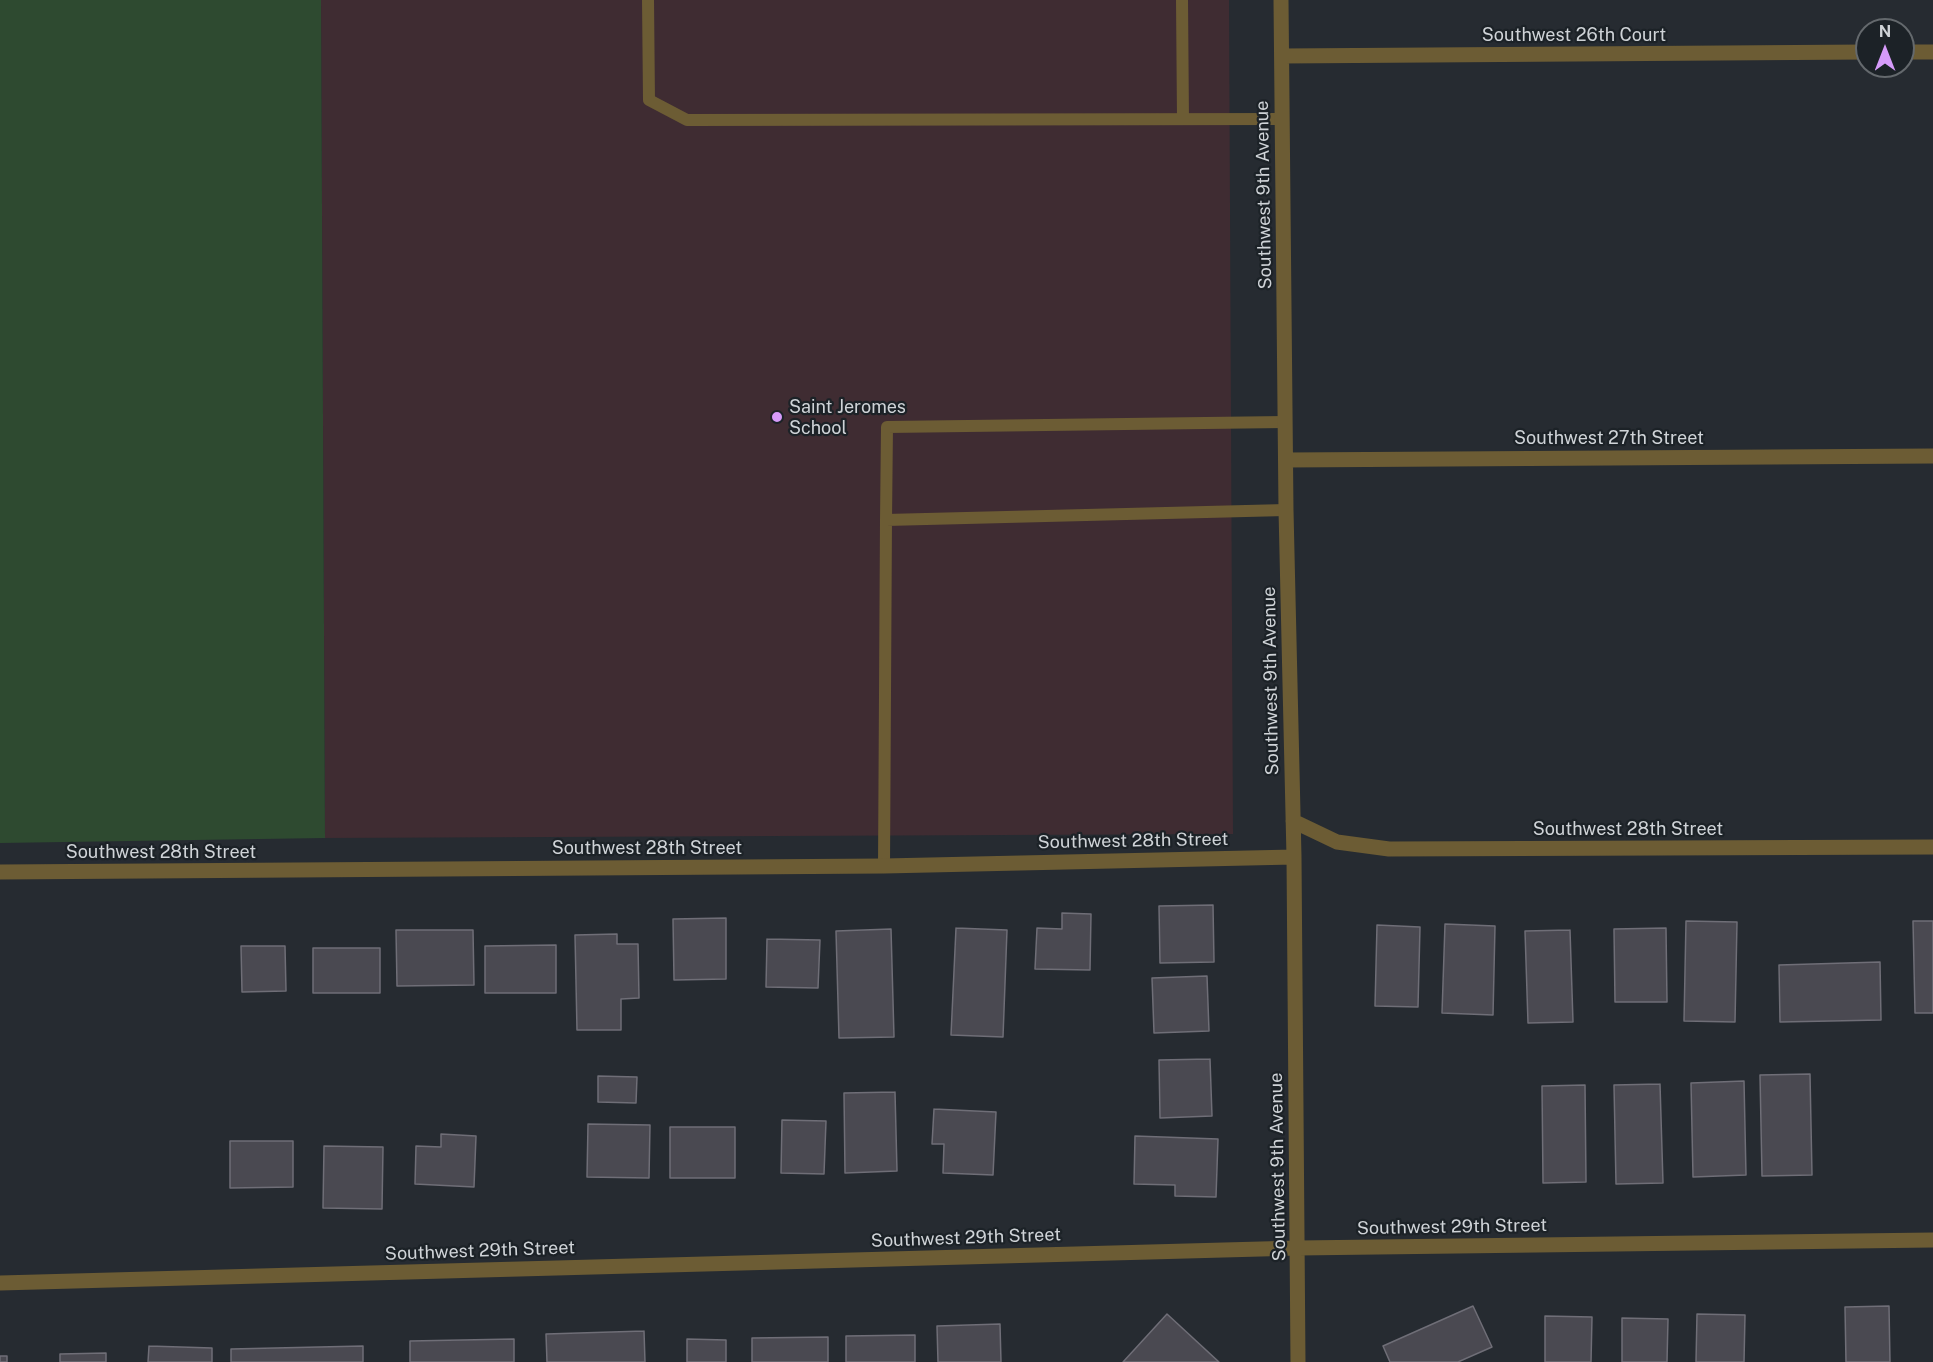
<!DOCTYPE html>
<style>
body{margin:0}
#map{position:relative;width:1933px;height:1362px;overflow:hidden;background:#262b31;font-family:"Public Sans",sans-serif}
canvas{display:block}
.north{position:absolute;left:1855px;top:18px;width:60px;height:60px;box-sizing:border-box;background:#1c2227;border:2px solid #64696d;border-radius:50%;rotate:0deg;font-size:16px;font-weight:700;line-height:24px;text-align:center;color:#cfd3d7}
.north::after{content:'';display:block;margin:auto;width:21px;height:27px;background:#d69bfa;clip-path:polygon(50% 0,100% 100%,50% 72%,0 100%)}
</style>
<div id="map">
<canvas width="1933" height="1362"></canvas>
<div class="north">N</div>
</div>
<script>
const g = document.querySelector('canvas').getContext('2d');
g.lineJoin = 'round';
function fillPath(path, color) { g.fillStyle = color; g.fill(path, 'evenodd'); }
const toPath = rows => new Path2D(rows.map(r => 'M' + r).join(''));
function trace(path, color, width, dash) { g.strokeStyle = color; g.lineWidth = width; g.lineCap = dash ? 'butt' : 'round'; g.setLineDash(dash || []); g.stroke(path); }
function drawText(font, color, halo, rows, align = 'center') {
  g.font = font + ' "Public Sans",sans-serif'; g.lineWidth = 4.5; g.setLineDash([]); g.textBaseline = 'middle'; g.strokeStyle = halo; g.fillStyle = color; for (const [text, x, y, turn = 0] of rows) {
    g.save(); g.translate(x, y); g.rotate((+turn || 0) * Math.PI / 180); g.textAlign = isNaN(turn) ? turn : align; if (halo) g.strokeText(text, 0, 0); g.fillText(text, 0, 0); g.restore();
  }
}
fillPath(toPath([
 [321,0,1229,0,1233,834,325,838]
]), '#3f2c32');
fillPath(toPath([
 [0,0,321,0,325,838,0,843]
]), '#2e4a30');
const building = toPath([
 [1213,905,1214,962,1160,963,1159,906,1213,905],
 [1062,913,1091,914,1090,970,1035,969,1037,928,1062,929,1062,913],
 [726,918,726,979,674,980,673,919,726,918],
 [1686,921,1737,922,1735,1022,1684,1021,1686,921],
 [1913,921,1933,921,1933,1013,1915,1013,1913,921],
 [1445,924,1495,926,1493,1015,1442,1013,1445,924],
 [1377,925,1420,927,1418,1007,1375,1006,1377,925],
 [956,928,1007,930,1003,1037,951,1035,956,928],
 [1666,928,1667,1002,1615,1002,1614,929,1666,928],
 [891,929,894,1037,839,1038,836,931,891,929],
 [396,930,473,930,474,985,397,986,396,930],
 [1570,930,1573,1022,1528,1023,1525,931,1570,930],
 [617,934,617,944,638,944,639,998,621,999,621,1030,577,1030,575,935,617,934],
 [767,939,820,940,818,988,766,987,767,939],
 [556,945,556,993,485,993,485,946,556,945],
 [241,946,285,946,286,991,242,992,241,946],
 [313,948,380,948,380,993,313,993,313,948],
 [1880,962,1881,1020,1780,1022,1779,965,1880,962],
 [1207,976,1209,1031,1154,1033,1152,978,1207,976],
 [1210,1059,1212,1116,1160,1118,1159,1060,1210,1059],
 [1810,1074,1812,1175,1762,1176,1760,1075,1810,1074],
 [598,1076,637,1077,636,1103,598,1102,598,1076],
 [1744,1081,1746,1175,1693,1177,1691,1083,1744,1081],
 [1660,1084,1663,1183,1616,1184,1614,1085,1660,1084],
 [1585,1085,1586,1182,1543,1183,1542,1086,1585,1085],
 [895,1092,897,1171,845,1173,844,1093,895,1092],
 [934,1109,996,1112,993,1175,943,1173,944,1144,932,1144,934,1109],
 [782,1120,826,1121,824,1174,781,1173,782,1120],
 [588,1124,650,1125,649,1178,587,1177,588,1124],
 [670,1127,735,1127,735,1178,670,1178,670,1127],
 [441,1134,476,1136,474,1187,415,1184,416,1146,441,1147,441,1134],
 [1135,1136,1218,1139,1216,1197,1175,1196,1175,1185,1134,1184,1135,1136],
 [230,1141,293,1141,293,1187,230,1188,230,1141],
 [324,1146,383,1147,382,1209,323,1208,324,1146],
 [1473,1306,1492,1347,1458,1362,1390,1362,1383,1346,1473,1306],
 [1889,1306,1890,1362,1846,1362,1845,1307,1889,1306],
 [1167,1314,1219,1362,1123,1362,1167,1314],
 [1697,1314,1745,1315,1744,1362,1696,1362,1697,1314],
 [1545,1316,1592,1317,1591,1362,1545,1362,1545,1316],
 [1622,1318,1668,1319,1667,1362,1622,1362,1622,1318],
 [1000,1324,1001,1362,938,1362,937,1326,1000,1324],
 [644,1331,645,1362,547,1362,546,1334,644,1331],
 [915,1335,915,1362,846,1362,846,1336,915,1335],
 [828,1337,828,1362,752,1362,752,1338,828,1337],
 [514,1339,514,1362,410,1362,410,1341,514,1339],
 [687,1339,726,1340,726,1362,687,1362,687,1339],
 [149,1346,212,1348,212,1362,148,1362,149,1346],
 [363,1346,363,1362,231,1362,231,1349,363,1346],
 [106,1353,106,1362,60,1362,60,1354,106,1353],
 [0,1356,7,1356,7,1362,0,1362,0,1356]
]);
fillPath(building, '#4a4951');
trace(building, '#6f6e77', 1.5);
trace(toPath([
 [648,0,649,100,687,120,1283,119],
 [1182,0,1183,119],
 [886,520,887,427,1285,422],
 [884,866,886,520,1286,510]
]), '#6c5c34', 12);
trace(toPath([
 [1281,0,1286,510,1294,857,1298,1362],
 [1903,52,1933,52],
 [1282,56,1867,52],
 [1286,460,1933,456],
 [1293,821,1337,842,1389,849,1933,847],
 [0,872,884,866,1294,857],
 [0,1283,1298,1248,1933,1240]
]), '#6c5c34', 15);
for (const [x, y, r, color] of [
 [777,417,6,"#d69bfa"]
]) { const dot = new Path2D(); dot.arc(x, y, r, 0, 2 * Math.PI); g.fillStyle = color; g.fill(dot); trace(dot, '#1c2227', 2); }
drawText('18px', '#cfd3d7', '#1c2227', [
 ["Southwest 26th Court",1574,35],
 ["Southwest 9th Avenue",1264,195,-91],
 ["Southwest 27th Street",1609,438],
 ["Southwest 9th Avenue",1271,681,-91],
 ["Southwest 28th Street",1628,829],
 ["Southwest 28th Street",1133,841,-1],
 ["Southwest 28th Street",647,848],
 ["Southwest 28th Street",161,852],
 ["Southwest 9th Avenue",1278,1167,-91],
 ["Southwest 29th Street",1452,1227,-1],
 ["Southwest 29th Street",966,1238,-2],
 ["Southwest 29th Street",480,1251,-2]
]);
drawText('18px', '#cfd3d7', '#1c2227', [
 ["Saint Jeromes",789,407],
 ["School",789,428]
], 'left');
</script>
